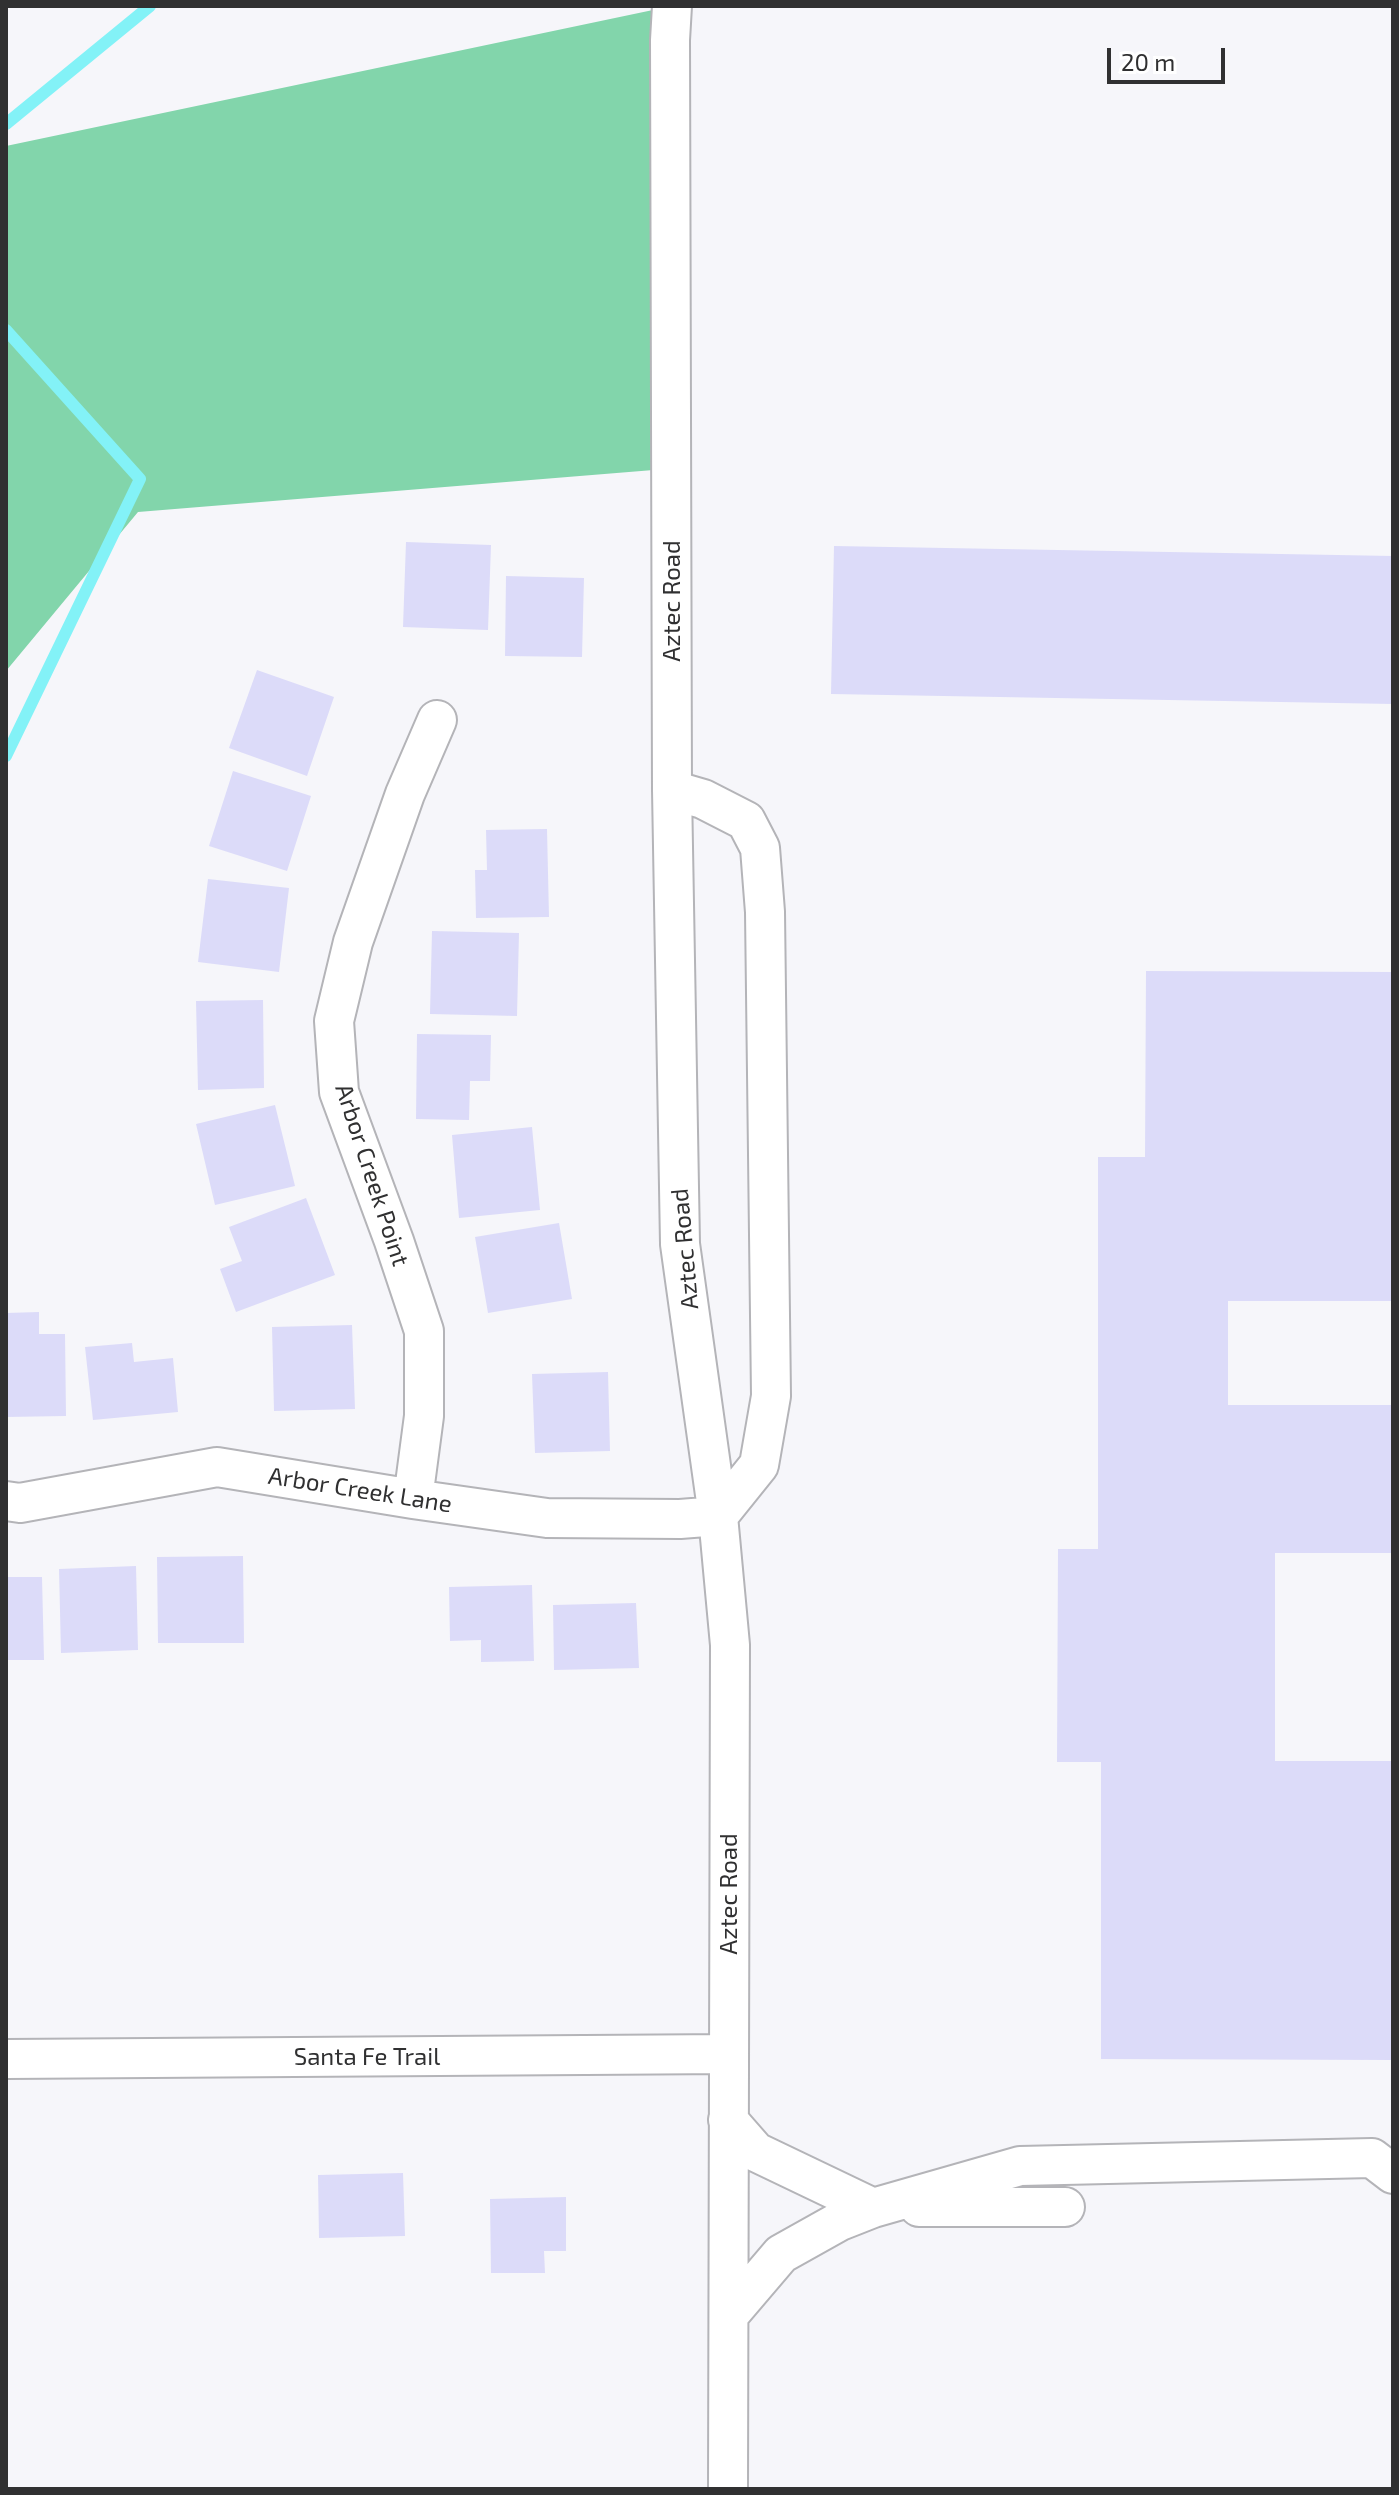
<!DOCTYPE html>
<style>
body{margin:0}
#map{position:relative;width:1399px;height:2495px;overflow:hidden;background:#f6f6fa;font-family:"Exo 2",sans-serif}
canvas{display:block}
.frame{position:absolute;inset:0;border:8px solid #303031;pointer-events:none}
.scale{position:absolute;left:1107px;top:48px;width:118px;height:36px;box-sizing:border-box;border:4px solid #303031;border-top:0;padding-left:10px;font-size:24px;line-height:28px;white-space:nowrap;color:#303031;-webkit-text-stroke:6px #fff;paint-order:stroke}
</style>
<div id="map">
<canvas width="1399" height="2495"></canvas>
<div class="frame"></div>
<div class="scale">20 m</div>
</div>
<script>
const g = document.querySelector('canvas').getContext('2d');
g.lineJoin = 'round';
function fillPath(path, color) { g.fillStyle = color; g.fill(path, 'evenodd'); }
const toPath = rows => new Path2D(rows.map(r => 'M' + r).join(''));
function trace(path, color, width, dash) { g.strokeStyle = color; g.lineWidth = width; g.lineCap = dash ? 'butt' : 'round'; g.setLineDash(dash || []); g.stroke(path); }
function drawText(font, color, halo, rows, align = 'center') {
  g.font = font + ' "Exo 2",sans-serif'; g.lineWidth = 7; g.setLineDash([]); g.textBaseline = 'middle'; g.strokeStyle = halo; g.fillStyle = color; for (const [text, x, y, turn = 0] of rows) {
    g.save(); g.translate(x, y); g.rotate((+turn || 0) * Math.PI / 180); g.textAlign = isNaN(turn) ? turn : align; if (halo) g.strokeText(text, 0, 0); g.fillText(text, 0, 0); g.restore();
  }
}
fillPath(toPath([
 [672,6,678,468,138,512,6,671,6,146]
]), '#82d5ab');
trace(toPath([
 [6,124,150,6],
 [6,330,140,479,6,756]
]), '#83f2f7', 12);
fillPath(toPath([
 [406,542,491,545,488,630,403,627],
 [834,546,1393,556,1393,704,831,694],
 [506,576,584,578,582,657,505,656],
 [257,670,334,697,307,776,229,748],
 [233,771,311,796,287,871,209,846],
 [547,829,549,917,476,918,475,870,487,870,486,830],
 [208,879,289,888,279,972,198,962],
 [432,931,519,933,517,1016,430,1014],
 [1146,971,1393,972,1393,1301,1228,1301,1228,1405,1393,1405,1393,1553,1275,1553,1275,1761,1393,1761,1393,2060,1101,2059,1101,1762,1057,1762,1058,1549,1098,1549,1098,1157,1145,1157],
 [263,1000,264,1088,198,1090,196,1001],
 [417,1034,491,1035,490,1081,470,1081,469,1120,416,1119],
 [275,1105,295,1186,215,1205,196,1124],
 [532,1127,540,1210,459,1218,452,1135],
 [306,1198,335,1275,236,1312,220,1269,242,1261,229,1227],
 [559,1223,572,1299,488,1313,475,1237],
 [39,1312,39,1334,65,1334,66,1416,6,1417,6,1313],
 [352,1325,355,1409,274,1411,272,1327],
 [132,1343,134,1362,173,1358,178,1412,93,1420,85,1347],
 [608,1372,610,1451,535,1453,532,1374],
 [243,1556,244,1643,158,1643,157,1557],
 [136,1566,138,1650,61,1653,59,1569],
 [6,1577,42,1577,44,1660,6,1660],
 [532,1585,534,1661,481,1662,481,1640,450,1641,449,1587],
 [636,1603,639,1668,554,1670,553,1605],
 [403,2173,405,2236,319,2238,318,2175],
 [566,2197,566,2251,544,2251,545,2273,491,2273,490,2199]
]), '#dcdbf9');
const minor = toPath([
 [672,6,670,40,672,790,680,1244,718,1516,730,1645,728,2489],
 [413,1499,424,1416,424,1331,394,1241,339,1092,334,1021,353,942,405,794,437,720],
 [6,1501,20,1503,217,1467,413,1499,547,1518,680,1519,718,1516,759,1465,771,1396,765,912,760,848,746,821,703,799,672,790],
 [6,2059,729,2054],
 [728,2120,756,2152,873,2208,840,2221,781,2254,729,2315],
 [919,2207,1065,2207],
 [873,2208,1020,2166,1372,2158,1393,2174]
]);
trace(minor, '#b4b4b8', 42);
trace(minor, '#fff', 38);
drawText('24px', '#303031', '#fff', [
 ["Aztec Road",672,601,-90],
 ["Arbor Creek Point",372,1175,72],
 ["Aztec Road",685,1249,-95],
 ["Arbor Creek Lane",360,1490,9],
 ["Aztec Road",729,1894,-90],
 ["Santa Fe Trail",367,2057]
]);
</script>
